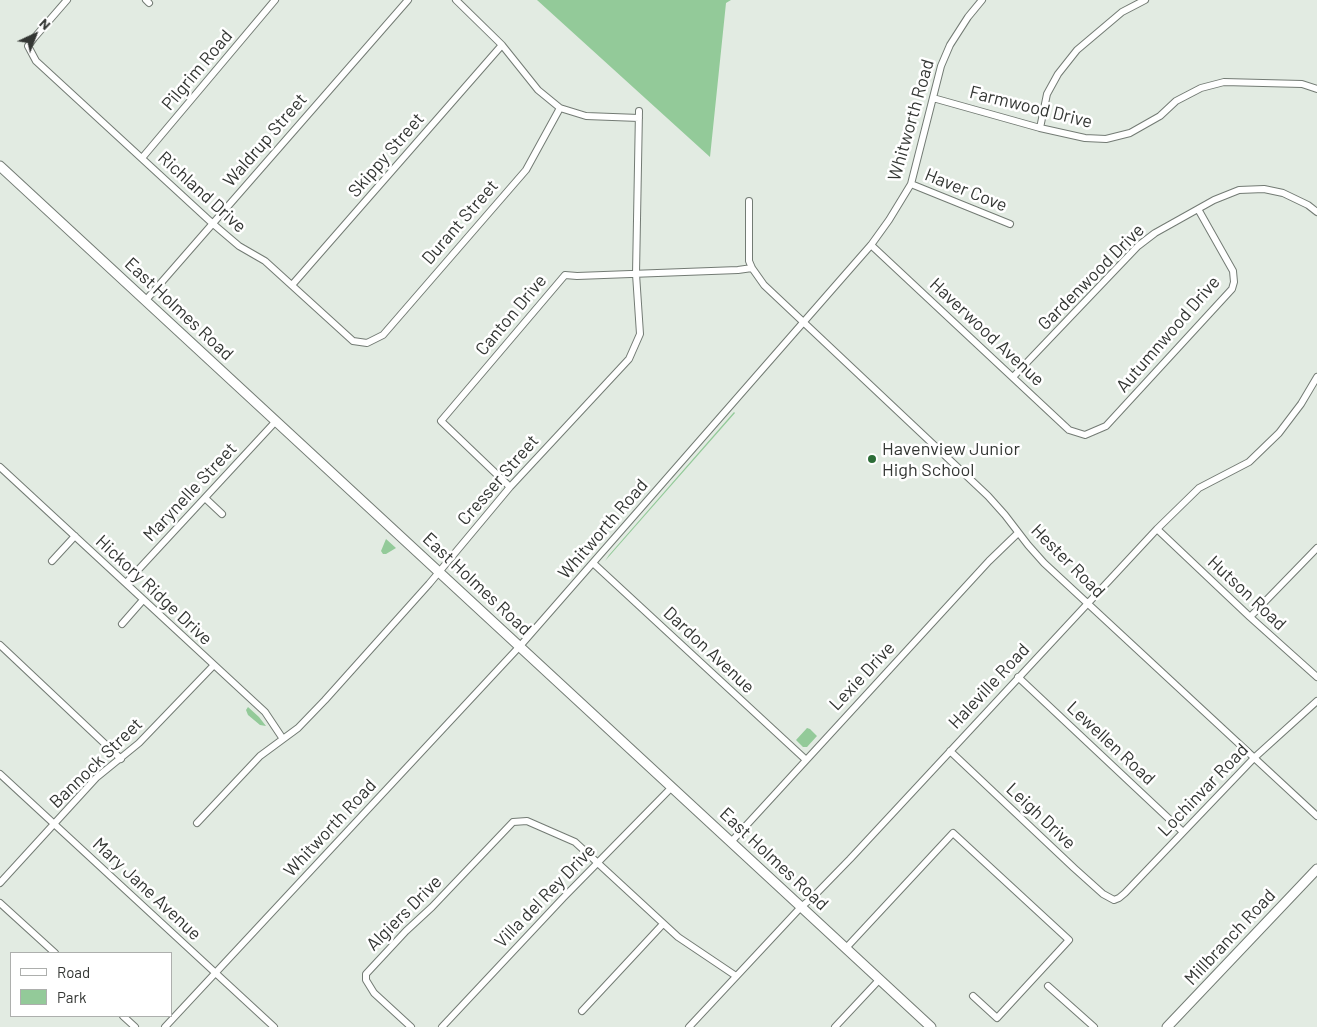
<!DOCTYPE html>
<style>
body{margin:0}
#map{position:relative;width:1317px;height:1027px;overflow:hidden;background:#e2ebe2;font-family:Barlow,sans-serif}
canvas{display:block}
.legend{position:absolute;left:10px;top:952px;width:162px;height:65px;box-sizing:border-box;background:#fff;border:1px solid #adafad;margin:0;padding:6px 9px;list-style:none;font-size:15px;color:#333633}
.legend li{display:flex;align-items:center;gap:10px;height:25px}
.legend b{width:25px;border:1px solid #adafad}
.north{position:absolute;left:10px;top:10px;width:50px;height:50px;-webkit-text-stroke:4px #fff;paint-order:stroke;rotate:43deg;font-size:14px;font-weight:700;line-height:20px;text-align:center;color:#333633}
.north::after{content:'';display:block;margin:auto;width:18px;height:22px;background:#333633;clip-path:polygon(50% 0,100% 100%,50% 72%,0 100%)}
</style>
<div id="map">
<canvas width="1317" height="1027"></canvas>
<ul class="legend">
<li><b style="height:6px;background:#fff"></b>Road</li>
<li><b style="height:14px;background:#93ca99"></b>Park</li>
</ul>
<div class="north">N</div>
</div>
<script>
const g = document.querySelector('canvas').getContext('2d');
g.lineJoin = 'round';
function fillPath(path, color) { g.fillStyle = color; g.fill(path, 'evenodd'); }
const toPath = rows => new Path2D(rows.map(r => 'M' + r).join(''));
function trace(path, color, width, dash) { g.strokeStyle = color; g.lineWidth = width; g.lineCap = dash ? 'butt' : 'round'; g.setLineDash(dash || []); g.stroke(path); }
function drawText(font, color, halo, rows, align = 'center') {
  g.font = font + ' Barlow,sans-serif'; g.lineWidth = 5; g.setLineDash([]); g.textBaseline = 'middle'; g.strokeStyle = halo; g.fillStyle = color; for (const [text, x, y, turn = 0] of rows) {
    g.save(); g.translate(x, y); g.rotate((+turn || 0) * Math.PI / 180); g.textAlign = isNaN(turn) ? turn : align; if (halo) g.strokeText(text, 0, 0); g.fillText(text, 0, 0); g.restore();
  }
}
fillPath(toPath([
 [537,0,731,0,726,3,710,157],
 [734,412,735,413,605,561,609,555],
 [386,539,396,548,386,554,383,554,381,551],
 [248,707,259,717,266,726,260,725,248,715,246,710],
 [807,728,810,729,817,736,807,747,803,747,796,740]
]), '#93ca99');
const minor = toPath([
 [67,0,34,38,28,46,36,61,212,223,239,246,265,261,353,341,367,343,383,335,526,170,560,108],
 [146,0,149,3],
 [456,0,502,45,538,90,560,108,586,116,639,118],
 [933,98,1040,128,1085,138,1106,139,1130,133,1160,116,1176,101,1201,88,1224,82,1302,84,1317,89],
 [1040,128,1047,94,1058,74,1077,50,1122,12,1145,0],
 [142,158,275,0],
 [911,184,1010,224],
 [749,201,749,261,752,268,764,285,988,496,1005,515,1028,545,1044,563,1317,816],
 [871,245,1069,430,1085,435,1106,426,1232,289,1234,282,1233,271,1198,209],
 [292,285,502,45],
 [146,300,408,0],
 [1013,377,1138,246,1155,233,1214,200,1239,190,1264,189,1283,193,1308,205,1317,212],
 [0,467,265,712,283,739],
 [510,487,441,421,565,275,577,276,738,270,752,268],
 [205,498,222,514],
 [1157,529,1250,617,1317,677],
 [52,561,75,536],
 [593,563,805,759],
 [126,583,276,421],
 [1250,617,1317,548],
 [122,624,143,600],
 [0,645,121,759],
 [1018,677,1183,832],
 [950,751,1074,868,1103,894,1114,900,1119,898,1125,893,1254,758,1317,701],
 [0,774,274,1027],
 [197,823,260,756,298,728,325,700,429,584,510,487,629,359,640,334,636,274,639,111],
 [731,842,989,561,1018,533],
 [0,883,96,778,139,743,214,665],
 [0,903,55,953],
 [846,948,953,833,1069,940,997,1018,973,996],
 [1048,986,1094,1027],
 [582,1011,663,924],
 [123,1016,135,1027],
 [165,1027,520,646,871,245,889,220,911,184,941,66,950,45,968,17,982,0],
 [411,1027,374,993,366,980,366,974,406,931,432,907,513,822,527,821,575,842,678,937,736,976],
 [442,1027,563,898,672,787],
 [689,1027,801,907,813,897,850,859,1157,529,1199,488,1249,462,1279,433,1301,404,1317,377],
 [835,1027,879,980]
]);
const secondary = toPath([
 [0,166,931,1027],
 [1167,1027,1317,869]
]);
trace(minor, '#737b74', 8);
trace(secondary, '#737b74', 11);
trace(minor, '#fff', 6);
trace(secondary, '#fff', 9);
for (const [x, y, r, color] of [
 [872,459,5,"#2c6d37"]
]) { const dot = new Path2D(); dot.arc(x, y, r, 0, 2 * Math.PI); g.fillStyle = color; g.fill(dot); trace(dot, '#fff', 2); }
drawText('18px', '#333633', '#fff', [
 ["Pilgrim Road",197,70,-50],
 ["Farmwood Drive",1031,107,14],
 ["Whitworth Road",911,120,-74],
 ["Waldrup Street",265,140,-49],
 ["Skippy Street",386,155,-49],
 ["Haver Cove",966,190,22],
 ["Richland Drive",202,192,42],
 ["Durant Street",460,222,-49],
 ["Gardenwood Drive",1091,277,-45],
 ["East Holmes Road",179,309,43],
 ["Canton Drive",511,315,-50],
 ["Haverwood Avenue",987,332,43],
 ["Autumnwood Drive",1168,334,-49],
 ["Cresser Street",498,480,-49],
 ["Marynelle Street",190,492,-47],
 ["Whitworth Road",603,529,-49],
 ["Hester Road",1068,561,45],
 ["East Holmes Road",477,584,43],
 ["Hickory Ridge Drive",154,590,43],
 ["Hutson Road",1247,593,43],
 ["Dardon Avenue",709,650,43],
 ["Lexie Drive",862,676,-47],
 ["Haleville Road",989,686,-47],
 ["Lewellen Road",1111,743,43],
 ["Bannock Street",96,763,-44],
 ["Lochinvar Road",1203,790,-46],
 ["Leigh Drive",1041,816,43],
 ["Whitworth Road",330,828,-47],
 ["East Holmes Road",774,859,43],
 ["Mary Jane Avenue",147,889,43],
 ["Villa del Rey Drive",545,896,-46],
 ["Algiers Drive",404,913,-45],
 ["Millbranch Road",1230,937,-47]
]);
drawText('18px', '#333633', '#fff', [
 ["Havenview Junior",882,449],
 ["High School",882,470]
], 'left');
</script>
